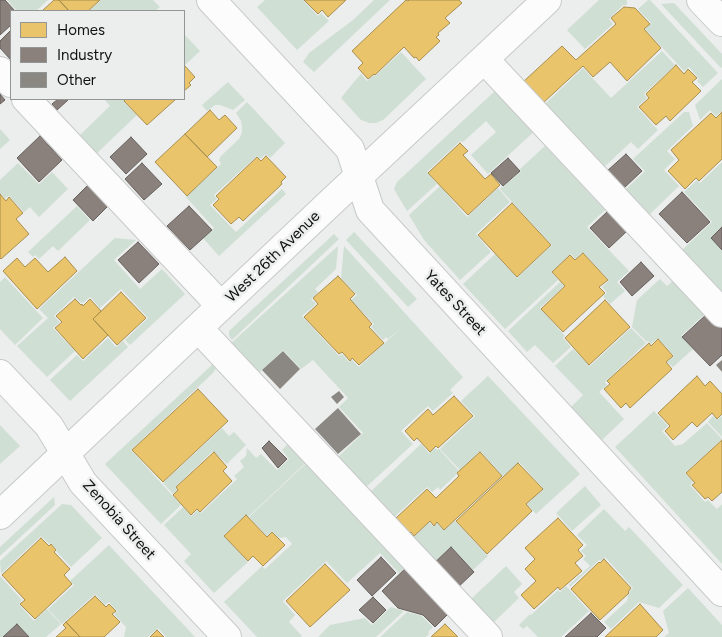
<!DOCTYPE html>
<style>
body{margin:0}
#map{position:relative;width:722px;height:637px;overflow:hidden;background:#eceded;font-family:Figtree,sans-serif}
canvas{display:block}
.legend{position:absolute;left:10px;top:10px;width:175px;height:90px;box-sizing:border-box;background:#eceded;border:1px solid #949595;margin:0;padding:6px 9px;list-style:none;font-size:15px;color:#0f1010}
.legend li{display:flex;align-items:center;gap:10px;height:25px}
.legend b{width:25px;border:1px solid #949595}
</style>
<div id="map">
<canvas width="722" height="637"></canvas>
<ul class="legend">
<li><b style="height:14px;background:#e9c46a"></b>Homes</li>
<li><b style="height:14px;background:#8a817c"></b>Industry</li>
<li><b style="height:14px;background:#8b8883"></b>Other</li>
</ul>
</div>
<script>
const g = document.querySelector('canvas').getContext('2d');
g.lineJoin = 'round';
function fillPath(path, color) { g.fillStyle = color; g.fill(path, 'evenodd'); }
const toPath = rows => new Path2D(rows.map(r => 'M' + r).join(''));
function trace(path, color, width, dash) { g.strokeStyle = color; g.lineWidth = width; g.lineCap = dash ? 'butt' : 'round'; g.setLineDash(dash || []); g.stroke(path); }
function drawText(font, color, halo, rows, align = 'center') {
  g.font = font + ' Figtree,sans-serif'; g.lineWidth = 5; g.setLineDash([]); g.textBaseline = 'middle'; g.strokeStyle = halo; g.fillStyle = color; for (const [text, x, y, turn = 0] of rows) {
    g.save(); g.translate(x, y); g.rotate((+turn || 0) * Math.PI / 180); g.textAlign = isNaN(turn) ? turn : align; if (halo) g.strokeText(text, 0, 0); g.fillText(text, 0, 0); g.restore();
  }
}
fillPath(toPath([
 [7,0,48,0,36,11,17,11],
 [101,0,153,0,160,7,155,11,89,11],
 [265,0,303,0,318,16,321,13,329,21,297,50,257,7],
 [374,0,390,0,314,72,303,62,309,53,353,20],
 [599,0,627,0,627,5,623,5,609,19,613,24,585,49,567,30],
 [648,0,650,0,718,73,703,87,697,81,699,79,689,67,684,71,645,29,651,23,638,9],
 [674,3,722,54,722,67,721,68,661,4],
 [184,34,200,51,185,65,184,63],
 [662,51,675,65,644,94,647,98,637,107,658,130,638,149,631,142,604,167,545,104,583,68,611,98],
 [401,52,426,79,383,120,376,123,369,123,361,120,341,98,353,83,361,74,367,81,374,75,375,76],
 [722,79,722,111,716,116,710,110,700,120,695,105],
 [228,82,245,100,233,110,220,105,215,105,207,111,202,105],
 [496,90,539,127,488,174,471,155,496,132,486,121,463,142,460,141,427,172,437,184,407,211,394,189,397,182],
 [104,99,126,99,124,102,137,115,95,155,78,137,110,106],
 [247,102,285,143,270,158,266,154,260,159,257,156,214,195,217,199,210,205,236,232,282,189,286,194,219,256,203,238,214,228,186,197,221,164,219,160,221,156,239,139,242,133,242,127,241,121,236,113],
 [684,112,689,112,693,126,667,151,675,159,664,170,679,186,649,215,625,190,645,171,633,159],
 [0,129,10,140,0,149],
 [545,146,605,210,587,227,629,271,617,282,625,291,610,304,603,296,607,293,602,287,609,280,583,252,575,259,571,254,551,272,558,280,505,329,463,284,495,254,517,278,552,245,500,189,502,186,503,187,521,171,520,169],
 [722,162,722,298,680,252,712,222,684,192,697,180,700,183],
 [18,163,39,184,52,172,68,189,39,217,30,207,24,212,9,196,5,198,0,193,0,180],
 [440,186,467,217,498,188,510,202,476,234,491,252,460,280,424,240,409,215],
 [77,206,90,220,58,251,53,246,39,259,35,255,33,257,28,252],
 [354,232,417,299,408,307,346,240],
 [334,234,339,239,232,340,229,336,229,331],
 [115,238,136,240,114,260,140,289,162,269,185,294,130,345,125,340,148,318,121,289,100,308,90,297,83,303,82,302,81,303,74,297,54,316,60,322,53,328,75,351,47,377,17,346,48,318,39,309],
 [338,246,336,269,315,289,318,292,311,299,316,304,302,316,339,356,342,354,349,362,352,360,359,367,403,326,388,339,386,337,383,340,371,327,374,324,351,300,357,295,341,278,344,246,463,377,450,390,453,393,433,411,428,406,401,431,413,444,364,489,336,459,363,433,339,407,348,398,313,360,301,369,283,350,257,375,229,345],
 [5,277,43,318,15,345,0,329,0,282],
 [676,278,707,312,681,336,693,349,673,367,667,362,674,356,658,338,651,344,648,341,647,342,632,327,637,300,660,279,667,286],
 [560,282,564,286,540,308,565,336,563,338,571,347,553,363,535,345,527,352,508,331],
 [631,328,646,343,605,382,607,385,599,392,624,419,602,440,571,407,583,395,555,366,573,349,590,366],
 [108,338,116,347,123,341,128,347,70,401,50,380,77,355,83,361],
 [213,364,216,368,213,373,131,450,181,505,161,524,105,464],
 [488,376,580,474,536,514,527,504,543,488,519,462,503,476,480,451,460,470,440,449,475,416,461,401],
 [654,411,668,426,662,431,675,446,683,444,707,423,722,439,685,473,693,482,690,485,705,502,708,500,717,509,722,504,722,564,615,447],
 [713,416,717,420,722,416,722,437,708,422],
 [0,425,20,446,0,464],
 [222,428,229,436,234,432,246,445,227,464,213,451,175,487,177,490,173,494,163,483],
 [294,438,312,457,248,517,246,515,224,535,248,562,214,593,184,561,191,554,164,525,183,507,191,516,198,510,201,513,237,479,234,476,244,467,240,461,246,456,247,448,256,458,261,454,277,470,289,459,282,450],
 [421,444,429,453,435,448,437,450,439,449,459,471,456,473,457,474,440,490,438,487,432,492,427,487,391,520,367,495],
 [313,457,410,562,399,573,380,553,347,583,326,561,283,601,295,615,289,622,302,636,301,637,257,637,224,602,262,566,265,569,292,544,286,537,279,538,272,531,267,536,249,517],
 [585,486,601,505,572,531,556,513],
 [54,497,55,505,0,556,0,547],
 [62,504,71,505,102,538,71,567,56,551,57,550,51,543,49,544,41,536,1,574,0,561],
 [604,509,625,531,629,527,683,585,659,608,639,602,611,629,604,622,627,601,628,595,630,593,629,592,633,588,605,557,601,561,599,560,570,587,569,585,590,566,583,559,586,556,581,551,587,545,577,535],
 [455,521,488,556,473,570,451,547,430,566,408,542,429,522,433,526,437,523,444,530],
 [109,545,120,557,195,637,166,637,158,628,148,637,124,637,126,627,114,614,117,611,109,602,105,605,95,594,62,624,48,609,74,585,70,581],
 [506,566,522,584,514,592,519,598,492,624,470,600],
 [0,576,22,600,19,604,34,621,47,609,61,624,46,637,0,637],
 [566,586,589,611,561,637,538,637,527,626,523,629,519,625,530,614,531,615,558,590,560,592],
 [688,588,722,625,722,637,664,637,669,633,663,611],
 [391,607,404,611,376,637,318,637,330,625,365,618,372,625],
 [407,612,422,616,433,627,428,632,429,634,426,637,380,637]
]), '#cfdfd4');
const homes = toPath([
 [54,0,59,0,69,11,42,11,54,0],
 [59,0,100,0,88,11,69,11,59,0],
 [304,0,346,0,328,17,322,10,318,14,304,0],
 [406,0,408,1,409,0,459,0,462,3,445,18,450,23,438,33,439,35,436,37,440,41,419,61,416,57,414,58,404,47,375,75,374,74,368,79,358,68,363,63,352,51,406,0],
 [624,7,635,8,650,24,644,29,661,48,627,81,610,62,593,77,583,66,543,103,523,82,562,46,576,60,616,24,611,18,624,7],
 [184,65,195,77,189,83,191,85,184,91,184,65],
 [676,65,684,74,688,69,697,78,692,82,701,91,670,121,666,116,656,125,639,107,649,98,646,94,676,65],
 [126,99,176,99,147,125,124,101,126,99],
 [210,110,219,120,225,115,237,128,207,157,185,134,210,110],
 [722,112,722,159,699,181,696,178,685,189,668,171,679,160,671,150,711,113,716,118,722,112],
 [185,134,217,167,187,196,155,162,185,134],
 [460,143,468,151,463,155,485,179,491,174,500,185,468,215,428,173,460,143],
 [266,156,286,177,281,182,282,184,243,221,239,217,231,224,213,205,219,199,216,196,257,157,261,161,266,156],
 [0,194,6,201,9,197,23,213,16,219,29,234,1,259,0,258,0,194],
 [512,203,551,245,517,277,478,235,512,203],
 [583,253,608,280,599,287,605,293,563,332,541,309,565,286,552,272,570,255,575,260,583,253],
 [65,257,77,271,37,309,3,271,17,258,25,267,35,258,48,272,65,257],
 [338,276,355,294,350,299,372,324,369,327,384,343,359,365,352,358,350,361,342,352,339,354,304,317,318,304,313,298,338,276],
 [121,292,146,318,117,345,93,319,121,292],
 [75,299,81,305,82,304,83,306,90,299,101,311,93,319,108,335,83,359,55,328,62,322,56,316,75,299],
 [605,300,630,327,589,365,565,338,605,300],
 [658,339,673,356,666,362,672,369,630,408,626,403,621,408,604,389,610,384,607,381,649,343,651,346,658,339],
 [697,376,705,386,710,381,722,394,722,414,717,419,712,413,697,427,692,422,673,440,665,431,670,426,658,413,697,376],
 [198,389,228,421,163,482,132,450,198,389],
 [454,396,473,416,438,448,436,446,430,452,417,438,414,441,405,431,428,409,433,415,454,396],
 [722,440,722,492,712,501,708,497,705,499,692,485,695,483,686,473,722,440],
 [214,452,227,467,223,471,232,481,200,512,197,509,191,515,173,495,178,490,176,487,214,452],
 [480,452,502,476,444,530,437,522,434,526,430,521,414,536,411,532,407,536,401,530,404,527,396,518,427,489,436,498,459,476,457,473,480,452],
 [518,463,543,489,526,504,532,511,487,554,456,521,518,463],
 [246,515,267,537,272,532,285,545,263,566,253,556,248,561,224,536,246,515],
 [558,518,583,545,578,550,583,556,575,563,582,571,560,590,558,587,534,609,521,595,536,581,525,569,535,559,525,548,558,518],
 [41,538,49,546,51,544,56,550,54,552,70,569,64,575,72,584,35,619,20,604,25,600,2,575,41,538],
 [604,559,631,588,628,592,629,593,600,620,571,589,599,562,600,563,604,559],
 [325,564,350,590,310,627,286,601,325,564],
 [95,596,106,607,109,604,116,611,112,614,120,622,104,637,80,637,66,622,95,596],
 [640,604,663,630,656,637,605,637,640,604],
 [66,622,80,637,56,637,66,628,63,625,66,622],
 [445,624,458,637,431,637,445,624],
 [157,630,164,637,150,637,157,630]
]);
fillPath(homes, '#e9c46a');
trace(homes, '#a88e4f', 1);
const industry = toPath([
 [0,0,5,0,15,11,11,11,11,25,0,35,0,0],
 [11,30,11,60,0,48,0,41,11,30],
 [0,94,5,100,0,104,0,94],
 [58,99,66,99,68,100,57,110,52,104,58,99],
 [40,136,62,160,39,182,17,158,40,136],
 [131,137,147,154,126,174,110,157,131,137],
 [626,154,642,171,623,189,607,171,626,154],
 [508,158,520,171,503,186,491,173,508,158],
 [142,163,162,184,144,200,125,179,142,163],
 [88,185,108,206,93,221,73,200,88,185],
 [682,192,710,222,687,243,659,214,682,192],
 [189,206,212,230,190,250,167,226,189,206],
 [608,211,627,231,609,248,590,228,608,211],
 [722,227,722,250,711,238,722,227],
 [138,242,159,264,139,283,118,260,138,242],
 [641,262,654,276,632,296,620,282,641,262],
 [708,313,722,327,722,355,710,366,682,337,708,313],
 [269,441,287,459,278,468,262,448,269,441],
 [451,547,474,572,453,592,430,567,451,547],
 [381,557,396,573,372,596,357,580,381,557],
 [411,563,454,608,435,627,423,615,398,608,382,591,411,563],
 [373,597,386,610,373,623,359,610,373,597],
 [591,613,606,628,597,637,565,637,591,613],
 [17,624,29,637,3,637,17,624]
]);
fillPath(industry, '#8a817c');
trace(industry, '#655f5c', 1);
fillPath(toPath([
 [283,351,300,369,280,389,262,370],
 [722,360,722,372,716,365],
 [339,391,344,397,337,404,331,397],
 [338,408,361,434,338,454,315,429]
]), '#8b8883');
const minor = toPath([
 [211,0,350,149,370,210,722,592],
 [701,0,722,22],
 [484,59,722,313],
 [0,71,11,83],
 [26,99,221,306],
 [198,328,488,637],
 [0,374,49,426,83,483,227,637],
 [0,515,329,204,547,0]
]);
trace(minor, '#c8c9c9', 30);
trace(minor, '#fcfcfc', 28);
drawText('15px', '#0f1010', '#eceded', [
 ["West 26th Avenue",273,257,-44],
 ["Yates Street",455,303,47],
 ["Zenobia Street",119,520,48]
]);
</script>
